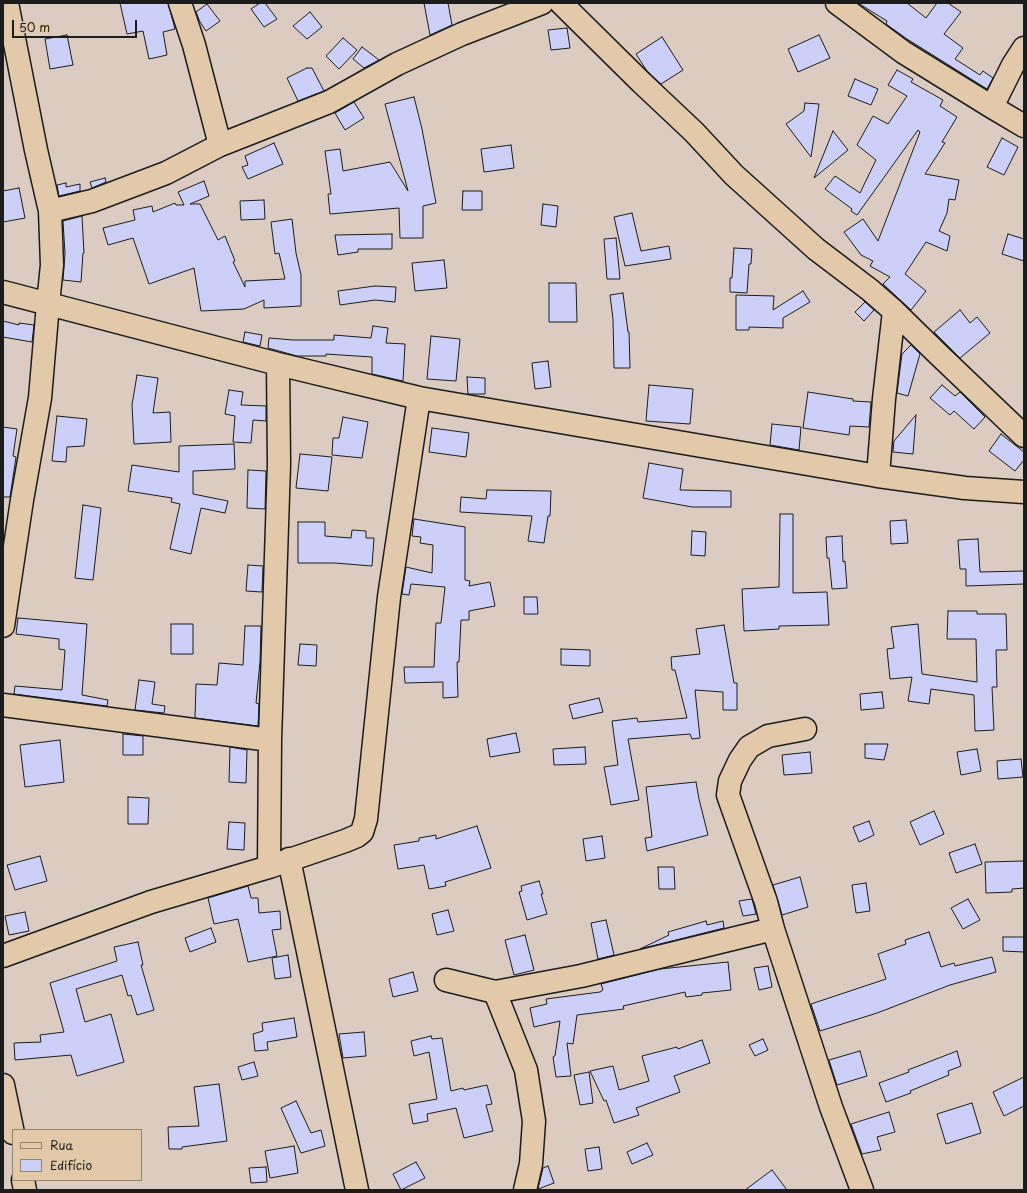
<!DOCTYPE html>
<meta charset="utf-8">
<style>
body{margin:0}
#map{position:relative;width:1027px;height:1193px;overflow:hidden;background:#dbcbc1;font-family:"Playpen Sans",sans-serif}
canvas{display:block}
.frame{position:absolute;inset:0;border:4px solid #1c1c1c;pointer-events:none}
.legend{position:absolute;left:12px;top:1129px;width:130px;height:52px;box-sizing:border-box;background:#e2c9aa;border:1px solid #938471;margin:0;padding:5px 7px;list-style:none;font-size:12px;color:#1c1c1c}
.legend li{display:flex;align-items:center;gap:8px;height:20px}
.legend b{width:20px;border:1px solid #938471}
.scale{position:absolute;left:12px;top:20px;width:125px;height:18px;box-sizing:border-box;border:2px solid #1c1c1c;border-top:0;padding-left:5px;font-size:12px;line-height:14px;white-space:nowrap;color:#1c1c1c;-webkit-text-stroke:3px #e2c9aa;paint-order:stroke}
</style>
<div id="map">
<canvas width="1027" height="1193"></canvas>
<div class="frame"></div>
<ul class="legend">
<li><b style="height:5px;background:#e2c9aa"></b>Rua</li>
<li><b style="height:11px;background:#ccd0f8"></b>Edifício</li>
</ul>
<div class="scale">50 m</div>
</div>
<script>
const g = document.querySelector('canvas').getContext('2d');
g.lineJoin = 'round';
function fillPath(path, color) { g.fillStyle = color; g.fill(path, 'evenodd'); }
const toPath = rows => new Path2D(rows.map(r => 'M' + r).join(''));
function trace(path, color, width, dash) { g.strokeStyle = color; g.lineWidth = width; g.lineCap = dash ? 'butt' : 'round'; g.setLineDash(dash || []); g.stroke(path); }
const building = toPath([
 [120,3,168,3,175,29,163,32,167,55,149,59,143,31,127,34,120,3],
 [260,3,265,3,277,19,264,27,251,9,260,3],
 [424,3,448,3,452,25,430,35,424,3],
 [858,3,907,3,926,18,937,3,948,3,961,12,944,34,963,48,955,59,980,75,983,71,993,78,987,89,907,39,886,24,887,21,858,3],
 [207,4,220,21,206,31,200,22,196,12,207,4],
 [310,12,322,27,307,39,293,26,310,12],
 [567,28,570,48,551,50,548,30,567,28],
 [67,35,73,65,50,69,45,39,67,35],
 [819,35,830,58,798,72,788,49,819,35],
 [662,37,683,70,661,84,647,71,636,54,662,37],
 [343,38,357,50,339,69,326,56,343,38],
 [362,47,379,60,364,68,353,59,362,47],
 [307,68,312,68,324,91,298,101,287,78,307,68],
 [897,70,913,79,911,82,943,100,940,106,957,117,942,142,945,143,925,174,959,180,955,200,949,199,947,213,939,231,950,236,947,251,926,242,905,274,926,291,911,310,883,284,890,277,870,266,873,261,861,255,844,232,863,219,878,241,920,132,918,130,857,215,851,211,852,209,825,189,835,176,860,193,876,160,857,145,873,116,888,124,907,96,888,85,897,70],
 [855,79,878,89,871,105,848,96,855,79],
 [414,97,422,129,436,203,423,206,423,238,400,238,399,208,330,214,328,194,331,194,325,151,340,149,343,171,390,162,408,191,385,104,414,97],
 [354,102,364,118,345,130,335,113,354,102],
 [805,103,819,104,811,157,786,124,804,111,805,103],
 [833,131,848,150,814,178,833,131],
 [1002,138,1018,147,1004,175,987,167,1002,138],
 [274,143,283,164,248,179,242,167,248,165,245,156,274,143],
 [511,145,514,168,484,172,481,149,511,145],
 [105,178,106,182,92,188,90,182,105,178],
 [204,181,209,196,190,204,200,204,218,240,225,236,235,261,233,262,245,287,245,281,285,279,279,253,275,254,271,222,292,219,296,253,301,275,301,306,264,308,264,300,244,309,201,311,194,268,149,284,133,238,108,245,103,228,135,220,133,210,152,206,153,212,175,203,176,205,184,205,178,192,204,181],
 [66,183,66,187,80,184,80,191,59,196,57,185,66,183],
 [19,188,25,218,3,222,3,191,19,188],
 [463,191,482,191,482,210,462,210,463,191],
 [264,200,265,219,241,220,240,201,264,200],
 [543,204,558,206,556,227,541,225,543,204],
 [632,213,641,251,669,246,671,259,625,266,614,217,632,213],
 [82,216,84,253,83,253,81,282,63,280,65,254,63,221,82,216],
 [392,234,392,249,358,249,358,252,338,255,335,235,392,234],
 [1008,234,1024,239,1024,261,1002,254,1008,234],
 [616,238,620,279,607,279,604,239,616,238],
 [734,248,752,249,751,264,749,264,747,293,730,292,730,278,732,278,734,248],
 [444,260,447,288,415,291,412,263,444,260],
 [549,283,576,283,577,322,549,322,549,283],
 [375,286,396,287,395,302,375,300,340,305,338,291,375,286],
 [803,291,810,302,783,318,783,328,749,327,749,330,736,330,736,295,774,296,773,310,803,291],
 [623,293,628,332,629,332,630,368,614,368,613,319,610,295,623,293],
 [865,302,874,310,864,321,855,312,865,302],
 [960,310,970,323,977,317,990,333,960,358,934,332,960,310],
 [3,321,19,325,19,323,34,325,32,342,3,337,3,321],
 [373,326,388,328,386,343,405,344,403,381,372,374,372,357,326,354,326,356,297,356,268,348,269,338,293,340,334,340,334,335,371,338,373,326],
 [245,332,262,335,260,346,243,342,245,332],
 [431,336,460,339,456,381,427,379,431,336],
 [911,345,920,354,908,396,897,393,902,354,911,345],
 [548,361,551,387,535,389,532,363,548,361],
 [137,375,158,378,153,413,170,412,171,442,134,444,132,405,137,375],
 [467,377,485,378,485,394,468,394,467,377],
 [649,385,693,389,690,424,646,421,649,385],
 [942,385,955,396,960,392,985,417,974,429,954,411,950,415,930,398,942,385],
 [229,390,243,392,241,405,266,406,266,421,253,420,251,443,233,442,235,416,225,414,229,390],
 [808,392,853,399,853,401,871,402,869,427,850,426,849,435,803,428,808,392],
 [916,415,913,454,893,452,894,441,916,415],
 [57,416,87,419,84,446,67,447,66,462,52,461,57,416],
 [343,417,368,422,362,458,332,455,333,438,339,438,343,417],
 [772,424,801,427,799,450,770,445,772,424],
 [3,427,17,429,13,456,16,457,10,497,3,497,3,427],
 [432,428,469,433,466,457,429,452,432,428],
 [1001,434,1024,452,1024,460,1015,471,989,451,1001,434],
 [234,444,235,469,193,471,193,494,228,501,225,513,201,508,191,554,170,549,180,504,171,502,172,498,128,491,132,465,179,472,179,446,234,444],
 [300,454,332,457,328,491,296,488,300,454],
 [649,463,683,469,680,490,731,491,731,507,692,507,643,498,649,463],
 [248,470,266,471,265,509,247,508,248,470],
 [487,490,551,491,550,516,548,516,544,543,528,541,532,516,460,512,461,497,486,499,487,490],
 [83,505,101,508,93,580,75,578,83,505],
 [780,514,793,514,793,593,827,592,829,625,779,626,779,629,744,631,742,589,779,587,780,514],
 [414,519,465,527,465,580,470,581,469,586,490,582,495,606,469,611,469,620,461,620,459,662,457,662,458,697,443,698,443,682,405,683,404,667,434,667,436,623,441,623,445,587,411,584,409,595,402,594,406,567,432,573,433,545,420,543,421,537,412,536,414,519],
 [906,520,908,543,891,544,890,521,906,520],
 [298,522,325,522,325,536,351,538,352,530,366,531,366,538,374,538,372,566,335,563,298,563,298,522],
 [692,531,706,532,705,556,691,555,692,531],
 [842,536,843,562,845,561,847,588,832,589,829,558,827,558,826,537,842,536],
 [978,539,980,572,1024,571,1024,584,966,586,966,569,960,569,958,540,978,539],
 [248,565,263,566,262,592,246,591,248,565],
 [524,597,537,597,538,614,524,614,524,597],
 [948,611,977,611,977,614,1006,614,1007,650,996,650,997,687,992,687,994,730,975,731,974,695,931,689,929,704,908,701,912,677,890,679,887,649,894,648,891,627,918,624,922,674,977,682,976,639,947,639,948,611],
 [18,618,87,624,82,695,108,700,107,706,14,694,15,686,62,690,65,650,59,649,59,639,16,634,18,618],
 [171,624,193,624,193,654,171,654,171,624],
 [724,625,734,683,737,683,737,710,723,710,723,692,695,690,700,738,692,739,690,734,628,739,639,800,611,805,604,767,618,765,612,721,637,718,638,722,687,718,675,670,672,670,671,657,700,654,696,629,724,625],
 [245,626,261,626,260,662,256,703,259,704,258,726,195,718,196,684,217,685,219,663,243,665,245,626],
 [300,644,317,645,316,666,298,665,300,644],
 [561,649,590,650,590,666,561,665,561,649],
 [139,680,155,682,152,704,165,706,164,713,135,710,139,680],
 [882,692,884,708,861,710,860,694,882,692],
 [599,698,603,712,573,719,569,705,599,698],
 [516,733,520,752,490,757,487,739,516,733],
 [123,734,143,736,143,755,123,755,123,734],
 [60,740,64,782,25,787,20,745,60,740],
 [865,744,888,744,884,760,865,758,865,744],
 [230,747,247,750,246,783,229,782,230,747],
 [585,747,586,764,554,765,553,749,585,747],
 [977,749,981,771,961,775,957,752,977,749],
 [810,752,812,773,784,775,782,755,810,752],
 [1021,759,1023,777,998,779,997,761,1021,759],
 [696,782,699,799,708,835,647,851,645,838,652,837,646,787,696,782],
 [128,797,149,798,148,824,128,824,128,797],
 [934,811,944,834,920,845,910,822,934,811],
 [869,821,874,835,859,842,853,827,869,821],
 [229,822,245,823,244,850,227,849,229,822],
 [477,826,491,868,445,882,446,886,429,889,424,865,398,869,394,845,419,841,419,838,436,835,436,839,477,826],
 [602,836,605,858,586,861,583,839,602,836],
 [975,844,982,864,956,873,949,853,975,844],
 [40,856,47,881,15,890,7,865,40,856],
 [1024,861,1024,888,1012,889,1012,892,986,893,985,862,1024,861],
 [658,867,674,867,675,889,659,889,658,867],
 [800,877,808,907,782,915,773,885,800,877],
 [539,881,543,894,541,894,547,914,527,920,519,892,522,891,521,886,539,881],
 [866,883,870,911,856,913,852,885,866,883],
 [248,886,251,898,258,898,259,913,280,911,281,929,272,930,277,956,248,962,238,919,214,924,208,898,248,886],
 [752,899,756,914,743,916,739,901,752,899],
 [968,899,980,920,963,929,951,908,968,899],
 [448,910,454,931,437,935,432,914,448,910],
 [25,912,29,931,9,935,5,916,25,912],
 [606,920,614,955,598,959,591,923,606,920],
 [706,921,707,925,723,921,724,928,640,949,669,935,668,932,706,921],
 [211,928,216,942,190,952,185,938,211,928],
 [929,932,941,967,954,963,955,966,992,957,996,972,950,985,877,1013,820,1031,811,1004,886,979,878,954,906,944,905,940,929,932],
 [525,935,534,970,514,975,505,940,525,935],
 [1003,937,1024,937,1024,952,1003,951,1003,937],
 [138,942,143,965,141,965,154,1010,137,1015,131,995,128,996,122,975,76,989,85,1022,111,1014,124,1062,77,1076,71,1055,15,1060,14,1043,41,1042,40,1035,64,1032,50,983,117,961,114,947,138,942],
 [288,955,291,977,275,979,272,958,288,955],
 [728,962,731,990,702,993,702,995,686,997,685,992,623,1006,624,1009,577,1015,573,1044,567,1043,571,1076,556,1077,553,1057,555,1056,560,1021,534,1027,530,1008,547,1004,546,999,600,992,603,990,601,984,660,969,728,962],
 [768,966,772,987,759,990,754,968,768,966],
 [413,972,418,991,393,997,389,979,413,972],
 [294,1018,297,1037,267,1042,268,1050,255,1051,253,1034,263,1031,262,1023,294,1018],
 [364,1032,366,1056,343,1058,339,1034,364,1032],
 [431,1036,432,1039,442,1038,451,1091,463,1088,464,1090,487,1085,492,1104,486,1105,493,1131,464,1138,456,1108,427,1114,428,1121,413,1124,409,1104,437,1099,429,1052,414,1056,411,1041,431,1036],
 [763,1039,768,1050,755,1056,749,1045,763,1039],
 [702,1040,710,1063,674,1076,680,1092,636,1108,639,1115,614,1123,606,1100,604,1101,590,1071,613,1066,619,1090,649,1081,642,1056,677,1047,678,1049,702,1040],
 [860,1051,867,1076,837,1085,829,1060,860,1051],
 [957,1051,961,1066,948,1071,949,1075,910,1091,911,1093,886,1102,879,1083,909,1072,908,1070,957,1051],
 [254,1062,258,1076,242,1080,238,1067,254,1062],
 [589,1072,593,1103,580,1105,574,1075,589,1072],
 [1024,1077,1024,1106,1004,1116,993,1092,1024,1077],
 [219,1084,227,1141,182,1147,182,1149,169,1149,168,1127,199,1126,194,1087,219,1084],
 [296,1101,311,1133,321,1130,325,1146,301,1153,281,1108,296,1101],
 [972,1103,981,1133,946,1144,937,1114,972,1103],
 [889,1112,895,1132,877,1137,881,1150,862,1154,851,1124,889,1112],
 [647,1143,653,1155,632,1164,627,1152,647,1143],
 [294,1146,298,1173,270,1178,265,1151,294,1146],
 [599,1147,602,1169,588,1171,585,1149,599,1147],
 [416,1162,425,1178,401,1190,393,1174,416,1162],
 [548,1166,554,1183,538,1189,543,1168,548,1166],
 [266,1167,267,1182,251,1183,249,1168,266,1167],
 [772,1170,787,1190,745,1190,772,1170]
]);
fillPath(building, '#ccd0f8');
trace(building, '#1c1c1c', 1);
const minor = toPath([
 [180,3,194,45,220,145],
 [561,3,642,83,694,132,734,175,816,249,870,290,894,311,938,354,1024,436],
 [837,3,903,52,992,107,1024,126],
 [992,107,1013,65,1024,48],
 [50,211,92,201,166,173,220,145,329,102,397,64,462,34,542,3],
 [3,292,278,364,419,398,878,476,965,488,1024,492],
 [878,476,884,399,894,311],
 [3,626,22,500,40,398,48,304,52,265,50,211,36,150,7,3],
 [3,705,270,740],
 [805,729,768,736,749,747,740,760,730,781,728,795,766,902,773,929,831,1107,862,1190],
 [289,859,357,1190],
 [269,867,270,740,279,464,278,364],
 [3,956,151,902,269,867,345,841,357,836,362,832,366,819,389,597,419,398],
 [446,980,495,992,581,976,773,929],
 [495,992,526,1070,534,1121,531,1164,525,1190],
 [3,1085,13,1133],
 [23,1180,25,1190]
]);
trace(minor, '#1c1c1c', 25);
trace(minor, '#e2c9aa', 22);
</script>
